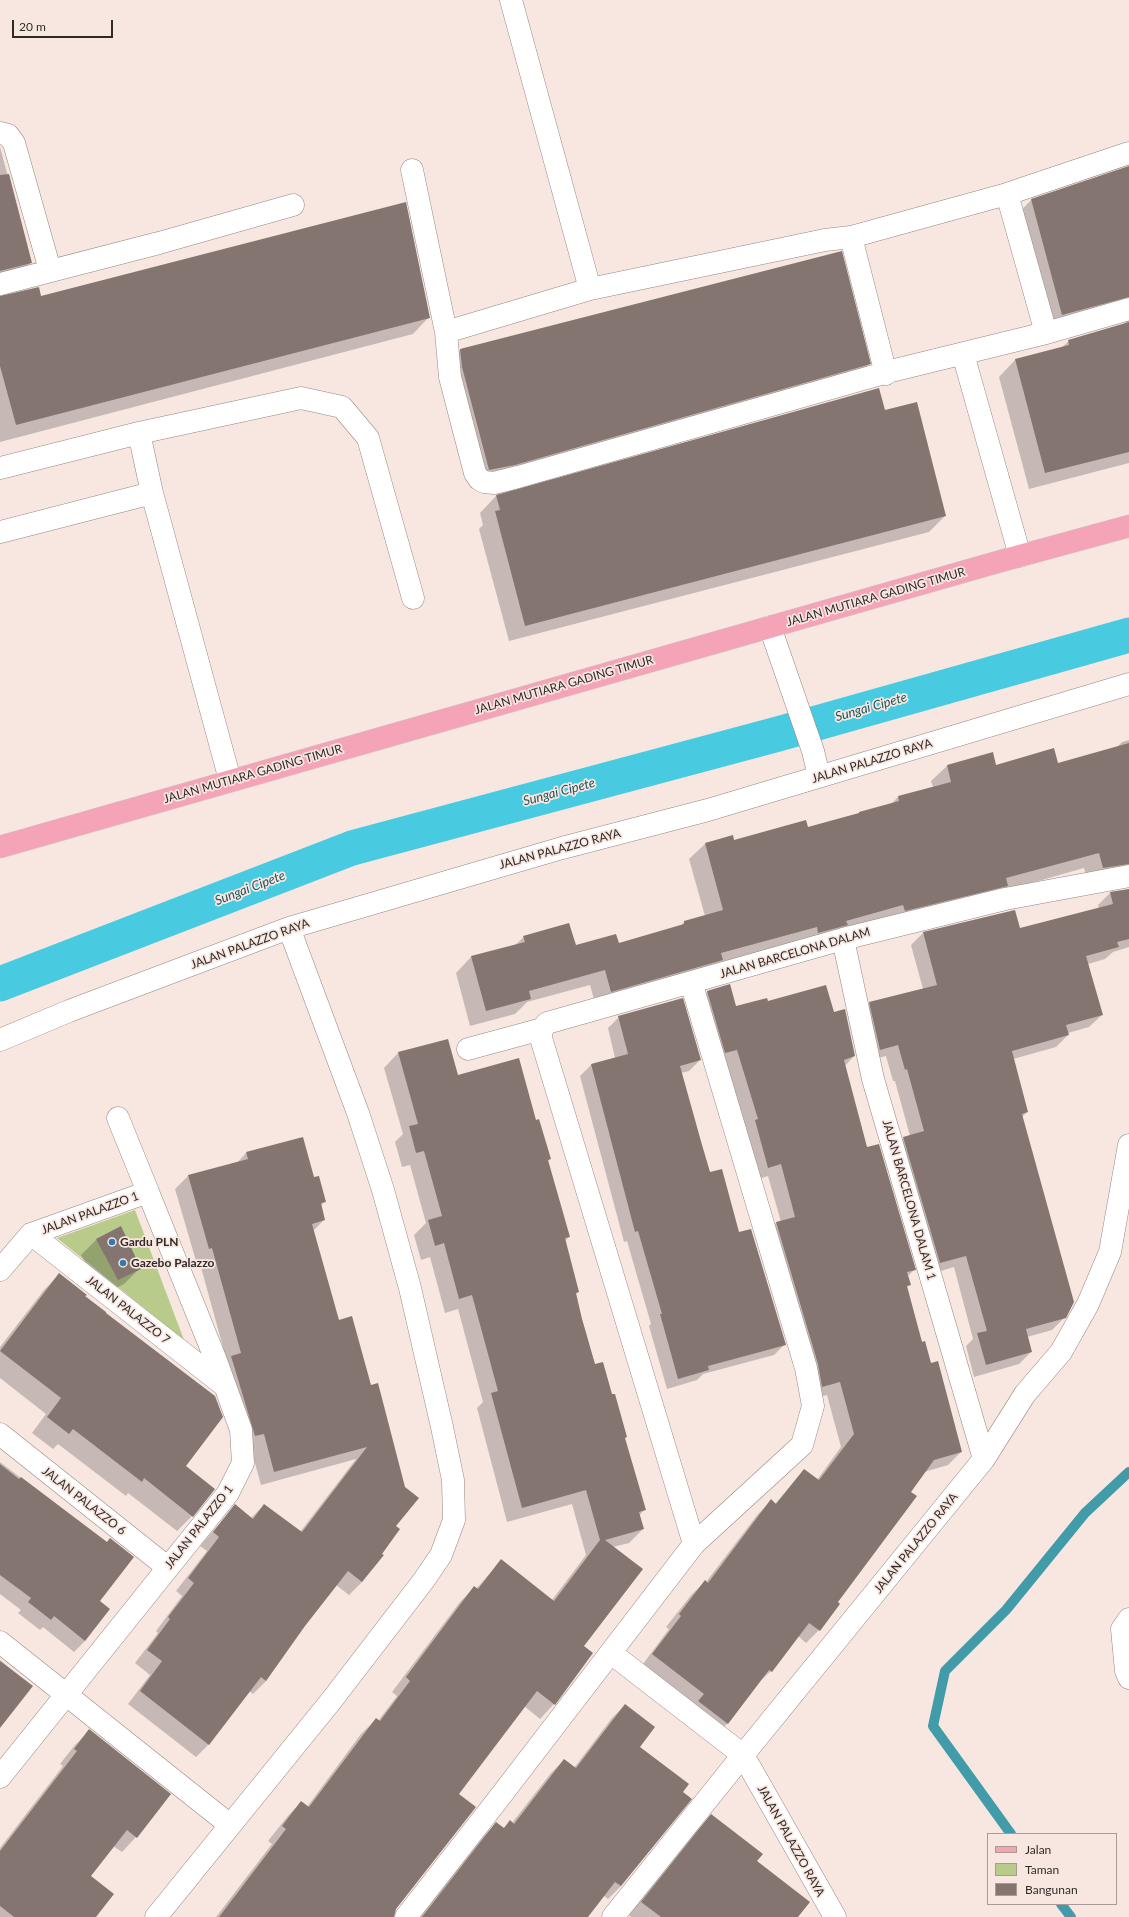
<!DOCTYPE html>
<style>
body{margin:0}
#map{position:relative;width:1129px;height:1917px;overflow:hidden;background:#f8e7e1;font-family:Lato,sans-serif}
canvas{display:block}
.legend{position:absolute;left:987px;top:1833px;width:130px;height:72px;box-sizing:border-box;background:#f8e7e1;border:1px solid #a89b97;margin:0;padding:5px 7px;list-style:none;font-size:12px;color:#302a27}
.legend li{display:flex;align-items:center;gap:8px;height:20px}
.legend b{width:20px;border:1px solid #a89b97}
.scale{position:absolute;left:12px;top:20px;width:101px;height:18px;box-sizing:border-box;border:2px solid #302a27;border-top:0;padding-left:5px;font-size:12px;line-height:14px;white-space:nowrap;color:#302a27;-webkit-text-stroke:3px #f8e7e1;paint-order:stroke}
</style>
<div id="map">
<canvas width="1129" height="1917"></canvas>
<ul class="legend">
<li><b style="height:5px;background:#f5a4b7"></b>Jalan</li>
<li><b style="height:11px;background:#b8cb8a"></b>Taman</li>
<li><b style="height:11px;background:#847570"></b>Bangunan</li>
</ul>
<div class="scale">20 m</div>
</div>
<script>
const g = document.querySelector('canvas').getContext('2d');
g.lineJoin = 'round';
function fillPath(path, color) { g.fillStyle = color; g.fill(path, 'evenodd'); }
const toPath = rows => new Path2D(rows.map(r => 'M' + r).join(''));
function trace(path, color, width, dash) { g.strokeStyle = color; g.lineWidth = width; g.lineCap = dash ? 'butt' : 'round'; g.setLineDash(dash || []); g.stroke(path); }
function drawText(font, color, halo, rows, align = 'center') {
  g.font = font + ' Lato,sans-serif'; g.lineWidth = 3.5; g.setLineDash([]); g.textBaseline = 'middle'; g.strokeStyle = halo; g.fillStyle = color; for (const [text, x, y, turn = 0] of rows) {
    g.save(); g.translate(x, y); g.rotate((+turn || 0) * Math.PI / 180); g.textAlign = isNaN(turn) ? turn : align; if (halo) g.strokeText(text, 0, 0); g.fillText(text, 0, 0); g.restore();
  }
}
fillPath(toPath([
 [135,1210,184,1340,57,1238]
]), '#b8cb8a');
fillPath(toPath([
 [0,147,31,262,15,279,0,283],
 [1129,166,1129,463,1029,489,999,377,1015,360,1061,348,1069,341,1125,324,1125,323,1121,316,1045,331,1015,217,1031,200],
 [0,297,41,297,429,317,413,334,0,442],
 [461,349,869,364,853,380,473,486,444,366],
 [878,389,884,412,945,516,929,532,509,641,479,529,483,525,480,513,496,496],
 [1129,740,1129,866,1088,883,1084,868,596,1007,590,985,527,1002,515,1014,470,1026,456,973,471,957,515,945,524,937,575,947,618,944,680,927,684,922,705,916,689,859,705,844,732,836,733,841,807,828,857,815,859,813,891,804,898,797,933,787,931,781,947,766,992,753,995,766,1058,764,1117,747,1122,742],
 [1129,890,1129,947,1113,952,1105,959,1088,964,1102,1015,1089,1027,1068,1033,1068,1035,1056,1047,1013,1059,1027,1112,1022,1117,1065,1317,1052,1330,1027,1337,1031,1352,1019,1364,974,1377,966,1346,973,1339,954,1267,928,1275,891,1150,904,1138,910,1136,895,1081,893,1081,886,1056,867,1061,858,1016,870,1003,923,989,911,945,923,933,1019,930,1099,909,1098,905,1110,893],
 [729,985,736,1008,767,1002,833,1013,854,1056,845,1066,867,1148,915,1269,907,1277,909,1285,906,1288,922,1343,961,1452,948,1465,924,1472,819,1630,806,1643,798,1636,771,1671,757,1684,727,1724,714,1736,640,1668,669,1629,666,1627,692,1594,705,1582,706,1582,758,1514,771,1501,775,1504,804,1470,817,1480,841,1447,827,1395,809,1399,763,1236,776,1223,781,1222,768,1176,755,1180,694,1005,707,992],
 [619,1017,700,1060,689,1071,681,1073,710,1173,739,1233,785,1344,774,1355,703,1374,697,1380,667,1389,649,1326,651,1324,627,1241,624,1242,580,1076,591,1065,615,1058,608,1028],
 [447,1040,457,1076,535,1122,550,1159,547,1162,569,1237,565,1241,578,1292,575,1295,595,1365,624,1438,644,1510,639,1516,643,1529,629,1543,613,1547,583,1647,554,1704,540,1719,524,1706,458,1794,379,1917,216,1917,272,1844,268,1841,287,1817,301,1802,307,1807,361,1734,376,1719,378,1721,397,1696,392,1692,460,1602,474,1588,476,1589,501,1561,552,1600,586,1555,572,1504,507,1522,477,1408,483,1402,458,1309,445,1313,430,1257,421,1260,414,1235,426,1223,410,1165,402,1167,395,1142,403,1134,384,1068,398,1053],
 [246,1153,314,1179,325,1202,320,1206,324,1220,313,1231,395,1526,380,1554,382,1555,362,1582,349,1595,336,1585,304,1626,266,1681,253,1694,249,1691,209,1744,196,1757,128,1704,150,1675,135,1663,158,1633,156,1631,182,1596,176,1591,207,1551,200,1546,235,1506,251,1518,264,1505,300,1532,356,1459,261,1485,199,1260,196,1261,175,1189,188,1176,237,1163],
 [120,1228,139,1269,124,1284,103,1295,81,1255,96,1240],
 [59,1275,84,1296,184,1466,192,1516,177,1531,128,1493,126,1496,58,1444,53,1449,32,1433,46,1414,0,1378,0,1347,44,1290],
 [0,1462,106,1543,99,1601,109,1609,85,1641,74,1652,43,1627,40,1630,18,1613,21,1610,0,1594],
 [0,1660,32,1686,0,1727],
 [625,1705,638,1747,621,1886,608,1899,603,1895,586,1917,420,1917,483,1837,496,1823,503,1829,510,1822,512,1823,551,1773,564,1760,574,1768,612,1718],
 [90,1730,170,1794,136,1837,122,1852,113,1846,90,1876,91,1917,0,1917,0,1848,63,1766,60,1764,75,1745],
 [711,1816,756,1861,772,1917,631,1917,629,1915,698,1829]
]), '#0003');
trace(toPath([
 [1011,1834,933,1726,945,1671,1006,1610,1085,1513,1129,1472],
 [1061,1904,1071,1917]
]), '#419ba8', 10);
trace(toPath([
 [0,984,352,848,778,734,1129,635]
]), '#48cbe0', 35);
fillPath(toPath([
 [1129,166,1129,297,1062,315,1031,199],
 [9,174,32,263,0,271,0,175],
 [406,202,430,318,16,425,0,366,0,296,39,287,41,296],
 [842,251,871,364,515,465,489,470,462,367,460,349],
 [1129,322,1129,452,1045,473,1015,359,1069,345,1068,340],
 [879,388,885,410,917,402,946,516,525,626,495,511,500,510,496,495],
 [1129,743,1129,864,1103,868,1099,853,1006,878,1008,886,905,911,903,905,846,921,848,925,818,933,817,927,721,953,723,960,611,992,605,970,529,991,531,999,486,1011,471,956,525,942,523,936,569,923,576,945,616,934,619,943,684,924,684,921,723,910,705,843,733,835,734,840,806,820,808,827,859,813,859,812,899,801,898,796,951,782,947,765,993,752,996,765,1054,748,1058,763],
 [1129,889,1129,939,1117,942,1119,947,1086,956,1103,1015,1066,1025,1069,1035,1012,1051,1028,1112,1022,1114,1074,1302,1066,1318,1026,1329,1032,1352,986,1365,977,1333,987,1331,966,1256,940,1263,903,1137,924,1131,907,1069,905,1070,898,1045,880,1050,869,1002,937,985,923,932,1015,910,1020,928,1113,904,1110,892],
 [730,984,736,1006,767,998,768,1001,826,985,834,1012,845,1009,855,1056,844,1060,853,1094,867,1147,879,1144,916,1270,907,1272,911,1285,907,1286,922,1342,925,1341,931,1363,938,1361,962,1452,934,1460,911,1492,917,1496,838,1602,840,1604,820,1631,809,1623,772,1672,769,1670,728,1724,698,1701,704,1694,652,1654,681,1616,679,1614,705,1580,708,1583,771,1499,776,1504,804,1469,819,1480,854,1434,840,1382,822,1387,818,1364,776,1222,795,1217,781,1164,768,1168,755,1120,758,1119,737,1050,725,1053,707,991],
 [683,998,701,1060,680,1066,702,1145,710,1172,722,1169,739,1232,751,1229,786,1345,708,1366,709,1370,678,1379,660,1314,662,1314,638,1231,635,1232,591,1064,628,1054,618,1016],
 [448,1039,458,1075,519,1058,536,1120,539,1119,551,1159,548,1160,570,1237,565,1238,579,1292,576,1293,582,1319,595,1364,603,1362,612,1394,615,1394,627,1437,625,1438,646,1510,639,1512,644,1529,605,1540,643,1569,584,1646,593,1653,555,1705,537,1691,459,1794,476,1807,396,1909,394,1917,219,1917,286,1829,282,1826,301,1801,309,1807,376,1718,380,1721,410,1681,406,1677,474,1586,478,1589,501,1559,554,1601,600,1540,586,1490,522,1508,491,1393,498,1391,472,1295,459,1299,444,1243,435,1246,428,1220,442,1216,424,1151,416,1153,409,1126,418,1124,398,1052],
 [303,1137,314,1177,319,1176,326,1202,321,1203,325,1220,312,1224,339,1320,352,1316,371,1385,378,1383,405,1487,419,1498,396,1526,400,1529,382,1554,384,1555,362,1582,348,1571,305,1626,266,1681,261,1677,209,1745,140,1691,162,1661,147,1650,170,1619,168,1617,194,1583,188,1578,219,1537,213,1532,235,1504,253,1519,264,1504,302,1532,367,1447,274,1472,264,1434,255,1436,231,1356,241,1353,212,1248,209,1249,188,1175,248,1159,246,1152],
 [121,1226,141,1269,118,1280,96,1239],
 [59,1273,87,1295,85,1296,106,1312,106,1313,215,1396,223,1417,186,1466,215,1489,193,1517,144,1478,142,1482,73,1429,69,1434,47,1417,61,1398,0,1351],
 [0,1464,19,1479,21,1477,107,1542,110,1538,134,1557,100,1601,110,1609,85,1641,54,1616,51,1620,28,1602,31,1598,0,1575],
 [0,1661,33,1686,0,1728],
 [625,1704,655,1727,640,1747,689,1784,683,1792,692,1799,621,1886,615,1882,588,1917,422,1917,496,1822,504,1828,510,1820,514,1824,564,1759,576,1768],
 [89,1729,171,1794,137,1838,127,1830,91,1876,114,1894,96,1917,14,1917,0,1906,0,1851,77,1751,74,1749],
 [711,1814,763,1854,757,1861,810,1902,798,1917,661,1917,641,1902]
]), '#847570');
const minor = toPath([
 [511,0,590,289],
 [0,133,8,135,14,143,50,270],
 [412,170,446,332,450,377,475,473,479,479,484,482,494,483,518,477,895,370,1046,333,1129,309],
 [1007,194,1046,333],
 [851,237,886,374],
 [0,284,159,243,293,205],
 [446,332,590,289,825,240,851,237,1007,194,1129,153],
 [963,354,1020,556],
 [139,433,152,493,230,780],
 [0,468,139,433,301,398,342,407,368,438,413,598],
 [0,532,152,493],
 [770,627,813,751,819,776],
 [843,939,873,1079,984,1459],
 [691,982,806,1368,813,1406,802,1445,694,1544],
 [0,1040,69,1011,289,928,562,848,708,810,1129,684],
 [468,1049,542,1029,547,1023,843,939,1005,899,1129,876],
 [118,1118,148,1192],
 [31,1234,225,1386],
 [0,1270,31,1234,148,1192,215,1358,241,1430,243,1463,228,1493,0,1777],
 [0,1434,167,1567],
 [1129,1619,1122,1629,1126,1671,1129,1678],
 [0,1642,230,1825],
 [611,1653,743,1755,613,1917],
 [156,1917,331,1701,424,1580,441,1555,454,1520,453,1480,442,1427,410,1288,383,1190,358,1113,289,928],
 [406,1917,496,1802,694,1544,541,1038,542,1029],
 [835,1917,743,1755,984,1459,1025,1394,1061,1352,1088,1304,1110,1252,1129,1145]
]);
const major = toPath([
 [0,847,1001,561,1129,526]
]);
trace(minor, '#958680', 23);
trace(major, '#cdcccb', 23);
trace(minor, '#fff', 22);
trace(major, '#f5a4b7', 22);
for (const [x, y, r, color] of [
 [112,1242,4,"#3479ae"],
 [123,1263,4,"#3479ae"]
]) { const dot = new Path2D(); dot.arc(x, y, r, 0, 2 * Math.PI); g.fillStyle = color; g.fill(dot); trace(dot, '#f8e7e1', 1.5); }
drawText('12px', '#302a27', '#f8e7e1', [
 ["JALAN MUTIARA GADING TIMUR",876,597,-16],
 ["JALAN MUTIARA GADING TIMUR",564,685,-16],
 ["JALAN PALAZZO RAYA",872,761,-17],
 ["JALAN MUTIARA GADING TIMUR",253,774,-16],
 ["JALAN PALAZZO RAYA",560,849,-15],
 ["JALAN PALAZZO RAYA",250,944,-20],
 ["JALAN BARCELONA DALAM",795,953,-16],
 ["JALAN BARCELONA DALAM 1",909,1200,74],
 ["JALAN PALAZZO 1",90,1213,-20],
 ["JALAN PALAZZO 7",128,1310,38],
 ["JALAN PALAZZO 6",84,1501,38],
 ["JALAN PALAZZO 1",199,1527,-52],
 ["JALAN PALAZZO RAYA",916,1543,-51],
 ["JALAN PALAZZO RAYA",791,1841,61]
]);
drawText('bold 12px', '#302a27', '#f8e7e1', [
 ["Gardu PLN",120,1242],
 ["Gazebo Palazzo",131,1263]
], 'left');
drawText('italic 13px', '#1d535c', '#f8e7e1', [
 ["Sungai Cipete",871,707,-16],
 ["Sungai Cipete",559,792,-15],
 ["Sungai Cipete",250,888,-21]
]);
</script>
